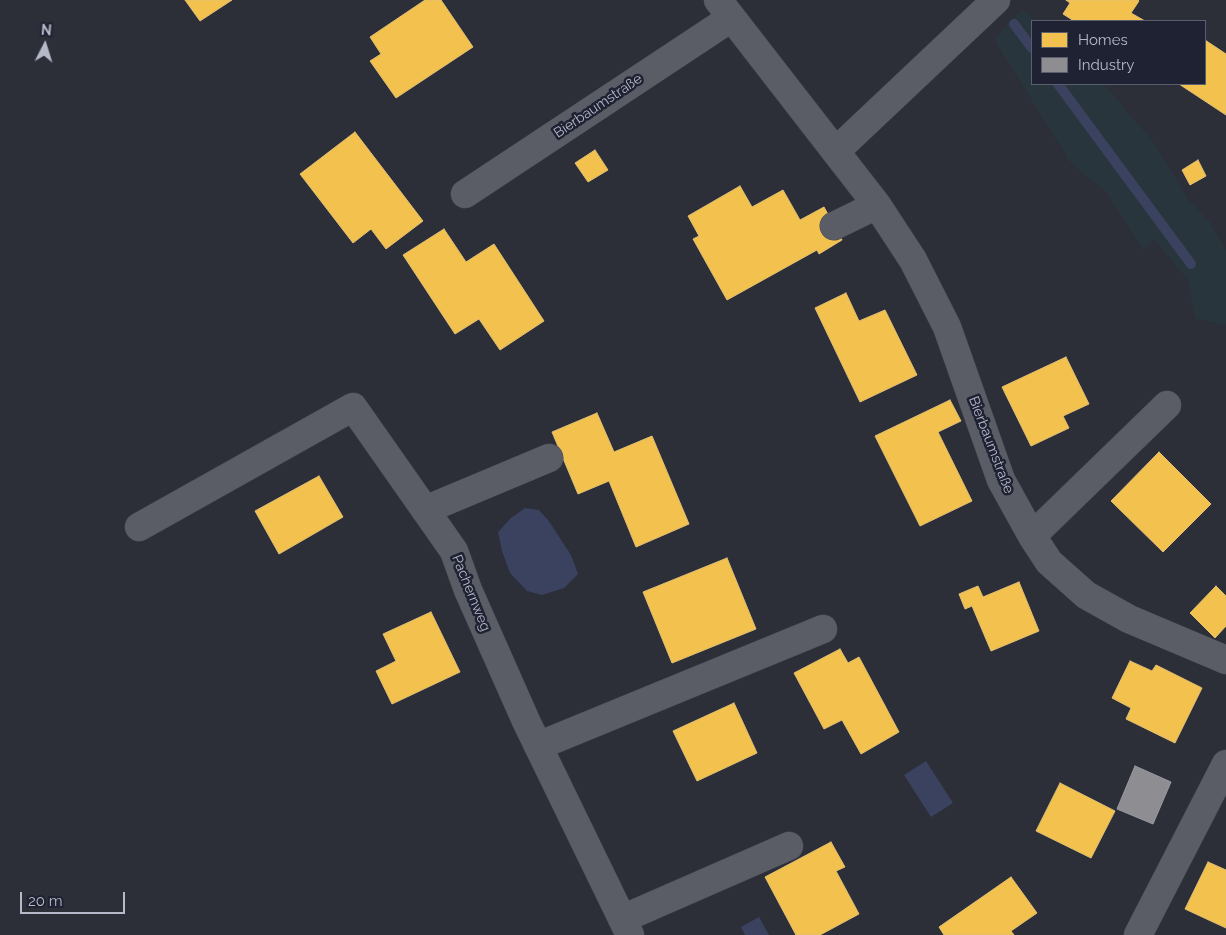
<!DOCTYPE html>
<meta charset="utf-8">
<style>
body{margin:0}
#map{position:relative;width:1226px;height:935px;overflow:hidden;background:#2c2e38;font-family:Raleway,sans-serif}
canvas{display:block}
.legend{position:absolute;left:1031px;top:20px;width:175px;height:65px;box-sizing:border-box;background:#1f2232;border:1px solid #5b5e6e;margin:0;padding:6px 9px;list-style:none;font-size:15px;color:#b6b9c8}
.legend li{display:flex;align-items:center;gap:10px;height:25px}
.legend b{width:25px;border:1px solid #5b5e6e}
.north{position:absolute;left:20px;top:20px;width:50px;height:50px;-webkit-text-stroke:4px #1f2232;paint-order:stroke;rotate:5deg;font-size:14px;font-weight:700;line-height:20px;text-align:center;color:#b6b9c8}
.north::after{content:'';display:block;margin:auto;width:18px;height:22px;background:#b6b9c8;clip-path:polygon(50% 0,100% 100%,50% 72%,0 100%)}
.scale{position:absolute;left:20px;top:892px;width:105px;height:22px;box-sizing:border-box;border:2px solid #b6b9c8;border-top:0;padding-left:6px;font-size:15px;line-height:18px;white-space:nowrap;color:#b6b9c8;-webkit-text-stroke:4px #1f2232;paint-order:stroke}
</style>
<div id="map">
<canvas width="1226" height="935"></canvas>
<ul class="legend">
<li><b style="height:14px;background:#f2c14e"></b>Homes</li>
<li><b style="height:14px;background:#8d8d92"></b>Industry</li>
</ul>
<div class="north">N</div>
<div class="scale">20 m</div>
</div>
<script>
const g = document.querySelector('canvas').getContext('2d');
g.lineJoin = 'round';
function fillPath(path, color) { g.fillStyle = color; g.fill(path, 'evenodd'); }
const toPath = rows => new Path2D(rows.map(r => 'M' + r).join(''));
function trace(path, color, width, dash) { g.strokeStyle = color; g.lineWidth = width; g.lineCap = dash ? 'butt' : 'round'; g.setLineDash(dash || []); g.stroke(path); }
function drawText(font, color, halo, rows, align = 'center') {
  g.font = font + ' Raleway,sans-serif'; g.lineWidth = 5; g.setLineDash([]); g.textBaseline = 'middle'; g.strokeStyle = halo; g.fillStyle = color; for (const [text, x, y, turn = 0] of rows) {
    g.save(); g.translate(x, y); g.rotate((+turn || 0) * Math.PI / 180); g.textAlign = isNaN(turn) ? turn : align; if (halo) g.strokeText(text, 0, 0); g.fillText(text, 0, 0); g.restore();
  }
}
fillPath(toPath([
 [1022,9,1036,21,1032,21,1032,84,1104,84,1155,144,1190,202,1210,222,1226,251,1226,325,1195,318,1188,280,1154,240,1143,250,1107,193,1070,162,994,39]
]), '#29353d');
fillPath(toPath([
 [525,508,539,510,548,520,571,555,578,574,564,588,542,595,527,591,510,573,502,551,498,532,511,518],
 [926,761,953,803,931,817,904,775],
 [759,917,769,935,745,935,741,927]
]), '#3b4260');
const homes = toPath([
 [185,0,232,0,200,21,185,0],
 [425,0,441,0,473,47,396,98,370,61,381,54,370,37,425,0],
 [1066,0,1138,0,1139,1,1131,13,1145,21,1074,21,1063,14,1070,3,1066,0],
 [1205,40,1226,54,1226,115,1179,84,1205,84,1205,40],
 [355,132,423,221,386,249,371,229,353,243,300,174,355,132],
 [595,150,608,170,588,182,575,163,595,150],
 [1198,160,1206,176,1190,185,1182,170,1198,160],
 [740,186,752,207,783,190,800,220,824,207,842,240,819,254,817,250,727,300,693,239,699,236,688,216,740,186],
 [444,229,466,262,494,244,544,321,500,350,479,319,455,334,403,255,444,229],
 [846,293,859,321,885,310,917,375,860,402,815,308,846,293],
 [1066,357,1089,404,1063,416,1069,428,1031,446,1002,387,1066,357],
 [950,400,961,421,938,432,972,501,920,526,875,436,950,400],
 [597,413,614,452,652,436,689,524,636,547,609,481,578,494,552,432,597,413],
 [1159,452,1211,504,1163,552,1111,501,1159,452],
 [319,476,343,517,279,554,255,511,319,476],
 [727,558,756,629,672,663,643,592,727,558],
 [1019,582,1039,631,991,651,972,606,965,609,959,594,978,586,983,597,1019,582],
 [1216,586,1226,596,1226,626,1215,638,1190,613,1216,586],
 [431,612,460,672,392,704,376,671,396,661,383,634,431,612],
 [840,649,848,663,859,657,899,732,861,754,842,720,824,729,794,673,840,649],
 [1130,661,1152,671,1156,665,1202,688,1175,743,1126,719,1131,708,1112,698,1130,661],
 [734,703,757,753,697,781,673,731,734,703],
 [1060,783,1115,811,1091,858,1036,831,1060,783],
 [831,842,845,867,836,871,859,914,820,935,796,935,765,877,831,842],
 [1208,862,1226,870,1226,928,1185,909,1208,862],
 [1011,877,1037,913,1011,931,1014,935,944,935,939,927,1011,877]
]);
fillPath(homes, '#f2c14e');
trace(homes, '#e0bf73', 1);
const industry = toPath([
 [1135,766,1171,782,1153,824,1117,809,1135,766]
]);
fillPath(industry, '#8d8d92');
trace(industry, '#999aa2', 1);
trace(toPath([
 [1014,24,1032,48],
 [1058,84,1191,264]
]), '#3b4260', 10);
const minor = toPath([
 [718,0,877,205,913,260,947,327,1001,480,1032,536,1049,562,1086,595,1129,619,1226,660],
 [836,151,996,0],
 [465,194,731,18],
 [834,226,877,205],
 [425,510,549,458],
 [139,527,353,407,454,551,468,590,526,721,630,935],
 [1032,536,1167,405],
 [538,746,823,629],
 [622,919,789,846],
 [1138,935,1226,764]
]);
trace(minor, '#494b52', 29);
trace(minor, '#5b5d66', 28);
drawText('14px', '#b6b9c8', '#1f2232', [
 ["Bierbaumstraße",598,106,-34],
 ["Bierbaumstraße",991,445,69],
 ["Pachernweg",471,593,68]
]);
</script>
